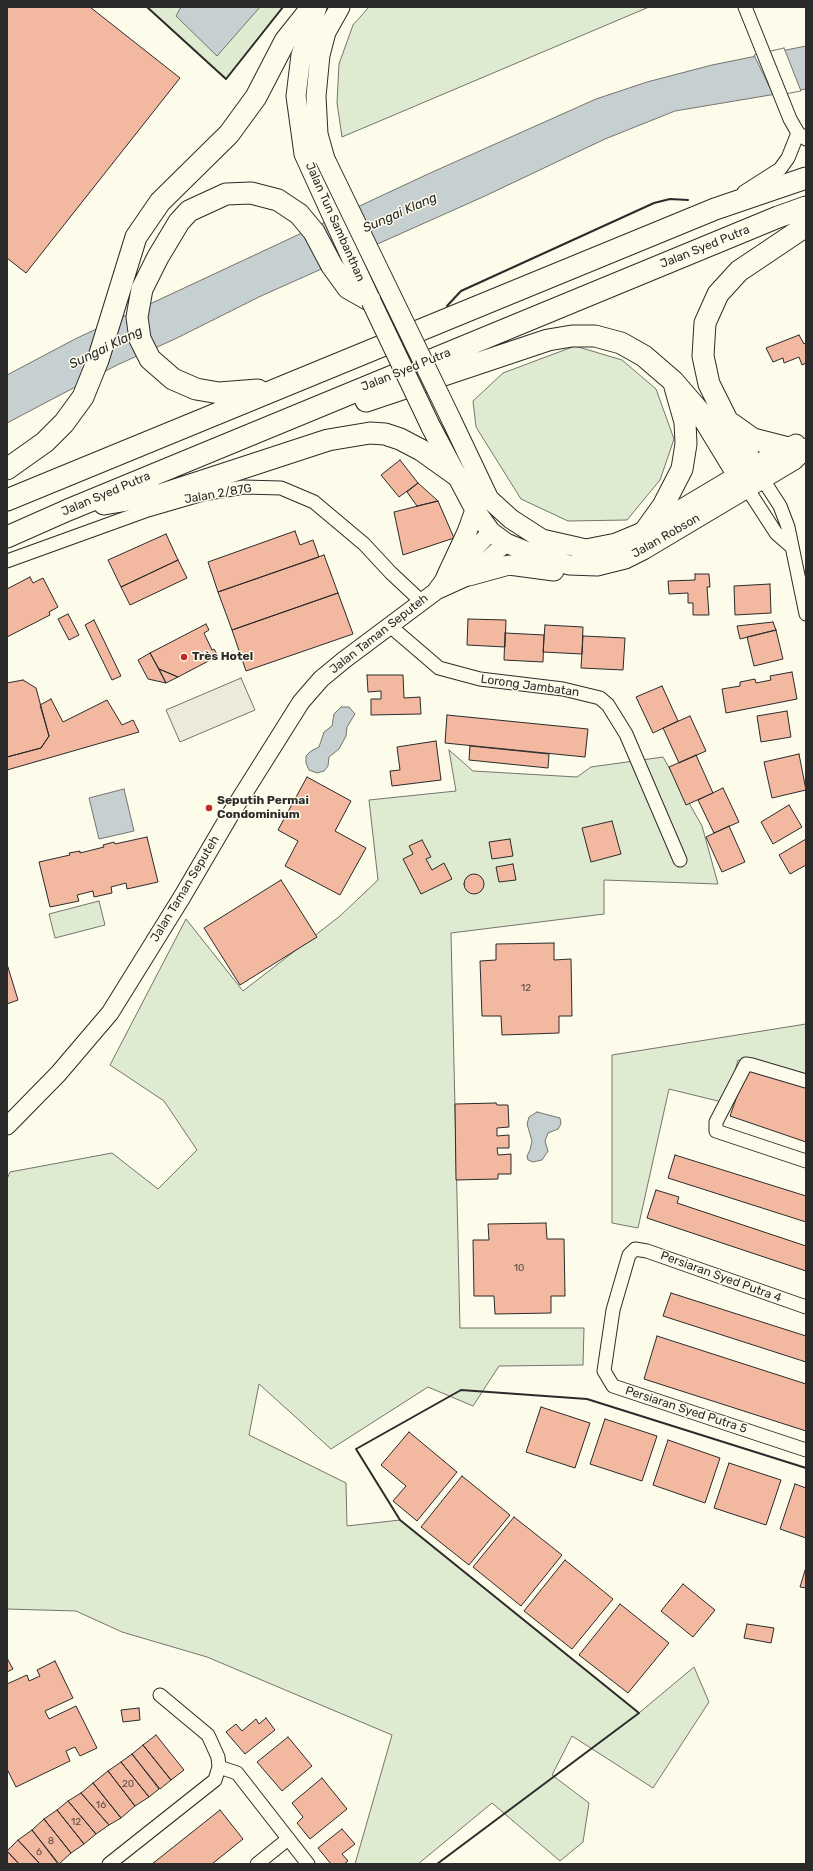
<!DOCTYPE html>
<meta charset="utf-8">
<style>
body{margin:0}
#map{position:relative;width:813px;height:1871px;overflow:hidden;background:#fdfbea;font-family:Rubik,sans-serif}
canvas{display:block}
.frame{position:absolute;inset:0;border:8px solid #2b2b2b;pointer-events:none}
</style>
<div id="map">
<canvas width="813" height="1871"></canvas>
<div class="frame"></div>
</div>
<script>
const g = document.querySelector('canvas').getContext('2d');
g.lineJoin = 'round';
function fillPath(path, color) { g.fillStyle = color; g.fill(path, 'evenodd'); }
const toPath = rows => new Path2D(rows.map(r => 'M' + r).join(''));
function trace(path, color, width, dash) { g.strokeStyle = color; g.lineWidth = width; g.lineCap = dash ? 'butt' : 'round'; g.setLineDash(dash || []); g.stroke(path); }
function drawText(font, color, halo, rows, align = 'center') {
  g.font = font + ' Rubik,sans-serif'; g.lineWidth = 3; g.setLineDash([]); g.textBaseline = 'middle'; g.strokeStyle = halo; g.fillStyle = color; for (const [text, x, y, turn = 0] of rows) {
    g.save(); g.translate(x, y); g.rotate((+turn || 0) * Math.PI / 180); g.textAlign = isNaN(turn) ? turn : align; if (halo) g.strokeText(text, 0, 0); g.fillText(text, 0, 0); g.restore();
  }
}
const green = toPath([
 [147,7,283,7,226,79,147,7],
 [369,7,649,7,342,137,337,103,339,64,353,25,369,7],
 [575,346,622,360,656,389,674,439,660,480,627,520,568,521,521,499,476,427,473,401,503,373,575,346],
 [449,750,473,771,577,777,591,767,663,757,702,826,718,884,604,880,604,914,451,933,460,1328,584,1328,583,1365,499,1366,473,1406,428,1387,331,1449,259,1384,249,1435,346,1483,347,1526,400,1520,639,1713,694,1667,709,1702,653,1788,572,1736,552,1775,589,1803,583,1842,560,1861,492,1803,418,1864,355,1864,392,1735,207,1657,122,1632,76,1611,7,1609,7,1179,10,1172,112,1153,158,1189,197,1150,164,1101,110,1065,186,919,243,991,340,916,378,880,369,800,456,791,449,750],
 [99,901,105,925,55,938,49,914,99,901],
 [806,1024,806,1078,738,1060,726,1103,669,1089,638,1228,612,1223,612,1055,806,1024]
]);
fillPath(green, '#deebd1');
trace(green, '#74746e', 1);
const parking = toPath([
 [241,678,255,710,180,742,166,710,241,678]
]);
fillPath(parking, '#eceadb');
trace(parking, '#74746e', 1);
const water = toPath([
 [181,7,260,7,217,56,176,16,181,7],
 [806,46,806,89,675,111,605,139,485,196,261,296,175,339,117,365,7,423,7,375,75,339,428,174,596,99,647,82,712,65,806,46],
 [341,707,349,707,355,714,347,727,346,736,339,749,329,757,328,766,324,771,317,773,309,770,306,763,306,756,311,751,319,747,324,732,332,726,334,714,341,707],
 [124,789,134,831,99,839,89,798,124,789],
 [537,1112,560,1118,561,1124,558,1129,548,1133,545,1141,548,1151,542,1160,533,1162,528,1160,527,1156,530,1150,532,1141,527,1124,529,1117,537,1112]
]);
fillPath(water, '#c7d0d0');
trace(water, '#74746e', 1);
const pier = toPath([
 [784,48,801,91,774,96,754,55,784,48]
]);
fillPath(pier, '#fdfbea');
trace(pier, '#74746e', 1);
const building = toPath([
 [7,7,90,7,180,78,26,273,7,258,7,7],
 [799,335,804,344,806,342,806,363,802,365,799,357,784,363,783,358,773,362,766,348,799,335],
 [400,460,418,483,399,497,381,475,400,460],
 [418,483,438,501,417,506,407,492,418,483],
 [438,501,454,538,403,555,394,512,438,501],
 [295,531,300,545,313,540,319,557,218,592,208,562,295,531],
 [166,534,178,560,121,587,108,560,166,534],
 [324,555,338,593,232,630,218,592,324,555],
 [178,560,187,578,130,605,121,587,178,560],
 [695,574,709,574,710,587,707,587,709,615,693,615,693,603,688,603,688,593,669,594,668,581,695,580,695,574],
 [30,577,33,583,43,578,58,607,49,612,50,615,7,637,7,589,30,577],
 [770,584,771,613,735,615,734,586,770,584],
 [338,593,353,634,246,671,232,630,338,593],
 [68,614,79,635,69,640,58,619,68,614],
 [468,619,506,620,505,647,467,645,468,619],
 [94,620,121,676,112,680,85,625,94,620],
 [773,622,776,630,740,639,737,626,773,622],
 [206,624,209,630,204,633,212,650,214,649,218,656,178,677,159,669,150,653,206,624],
 [545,625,583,627,582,654,543,652,545,625],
 [776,630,783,659,754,666,747,637,776,630],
 [505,633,544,635,543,662,504,660,505,633],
 [583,636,625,638,623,670,581,668,583,636],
 [150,653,166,683,148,679,138,660,150,653],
 [159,669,178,677,166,683,159,669],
 [792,672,797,699,726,713,722,689,740,686,740,682,755,679,756,683,771,680,770,676,792,672],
 [367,675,403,675,404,698,420,697,421,714,371,715,371,699,381,699,381,691,368,692,367,675],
 [23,680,36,688,49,736,41,748,7,757,7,683,23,680],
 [662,686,678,721,653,733,636,697,662,686],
 [51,699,63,722,107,700,122,725,133,720,139,732,7,770,7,757,41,748,49,736,40,705,51,699],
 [787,711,791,737,761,742,757,716,787,711],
 [447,715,588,729,585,757,445,743,447,715],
 [690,716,706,751,679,763,663,728,690,716],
 [436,741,441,780,392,786,390,771,400,770,397,747,436,741],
 [470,746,549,754,548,768,469,760,470,746],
 [799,754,806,790,772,798,764,762,799,754],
 [696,755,713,793,686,805,669,767,696,755],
 [307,777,351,801,335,831,366,848,340,895,285,866,298,841,278,830,307,777],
 [723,788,739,822,714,833,698,800,723,788],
 [789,805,802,827,773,844,761,822,789,805],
 [612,821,621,854,591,862,582,828,612,821],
 [729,826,745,862,722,872,706,837,729,826],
 [147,837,158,882,127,889,126,883,111,887,112,893,94,897,93,891,77,895,79,901,50,907,39,862,70,855,69,853,80,851,80,853,104,847,103,845,114,842,115,844,147,837],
 [510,839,513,856,492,859,489,842,510,839],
 [806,839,806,865,790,874,779,855,806,839],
 [422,840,431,857,426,859,432,870,444,863,452,879,421,894,403,859,413,854,409,846,422,840],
 [513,864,516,880,499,882,496,867,513,864],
 '464 884a10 10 0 1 1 20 0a10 10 0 1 1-20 0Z',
 [281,880,317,937,240,985,204,928,281,880],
 [554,943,554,960,571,959,572,1016,559,1016,559,1033,502,1035,501,1016,482,1016,480,961,496,960,496,944,554,943],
 [7,964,18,1000,7,1004,7,964],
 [748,1065,806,1084,806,1142,730,1116,748,1065],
 [496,1103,497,1105,508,1105,509,1127,497,1128,497,1136,509,1135,509,1148,497,1148,498,1155,511,1154,511,1174,498,1174,498,1179,456,1180,455,1104,496,1103],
 [675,1155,806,1196,806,1222,668,1178,675,1155],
 [656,1190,679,1197,677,1203,806,1246,806,1271,647,1218,656,1190],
 [546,1223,547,1239,564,1239,565,1296,551,1296,551,1313,495,1314,494,1296,474,1296,473,1240,489,1240,488,1224,546,1223],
 [671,1293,806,1336,806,1362,663,1316,671,1293],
 [657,1336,806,1384,806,1431,644,1379,657,1336],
 [541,1407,590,1423,575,1468,526,1452,541,1407],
 [605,1419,657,1436,642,1481,590,1464,605,1419],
 [409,1432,457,1472,417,1521,393,1501,406,1486,381,1465,409,1432],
 [668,1440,720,1458,705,1503,653,1485,668,1440],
 [729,1463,781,1480,766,1525,714,1508,729,1463],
 [462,1476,510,1515,469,1565,421,1527,462,1476],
 [795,1484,806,1488,806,1538,780,1529,795,1484],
 [514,1517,562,1555,521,1606,473,1567,514,1517],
 [565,1560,613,1599,572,1649,524,1611,565,1560],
 [806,1567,806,1588,800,1587,806,1567],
 [683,1584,715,1610,693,1637,661,1611,683,1584],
 [620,1604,669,1643,628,1693,579,1655,620,1604],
 [747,1624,774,1628,771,1643,744,1638,747,1624],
 [7,1658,13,1669,7,1672,7,1658],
 [55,1661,73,1698,45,1711,49,1719,76,1706,97,1748,80,1756,75,1747,66,1751,70,1761,16,1787,7,1769,7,1684,27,1675,29,1681,40,1676,37,1670,55,1661],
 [139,1708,140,1720,123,1722,121,1710,139,1708],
 [266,1718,275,1730,245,1754,226,1732,236,1724,242,1731,256,1719,259,1724,266,1718],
 [156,1735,184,1770,171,1780,143,1745,156,1735],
 [288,1737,312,1766,282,1791,257,1762,288,1737],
 [143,1745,171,1780,160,1789,132,1754,143,1745],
 [132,1754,159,1789,149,1797,121,1762,132,1754],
 [121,1762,149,1797,135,1806,108,1771,121,1762],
 [108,1771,135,1806,121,1818,93,1783,108,1771],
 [322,1778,347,1809,310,1839,297,1823,303,1817,292,1803,322,1778],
 [93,1783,121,1818,109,1825,81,1793,93,1783],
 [81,1793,109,1825,96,1834,68,1801,81,1793],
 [68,1801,96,1834,84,1844,57,1810,68,1801],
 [57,1810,84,1844,71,1853,44,1819,57,1810],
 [220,1810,243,1839,212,1864,152,1864,220,1810],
 [44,1819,71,1853,59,1864,32,1830,44,1819],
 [342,1829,355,1844,342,1854,348,1861,344,1864,331,1864,318,1848,342,1829],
 [32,1830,58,1864,40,1864,18,1840,32,1830],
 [18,1840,40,1864,19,1864,7,1851,18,1840],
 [7,1851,19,1864,7,1864,7,1851]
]);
fillPath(building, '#f2b8a0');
trace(building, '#2b2b2b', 1);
const minor = toPath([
 [745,7,790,119,798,133,806,139],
 [744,192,780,169,788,158,798,133],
 [758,472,780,506,788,527,806,614],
 [743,482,776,533,792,547],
 [7,561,148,510,203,494,244,487,281,488,314,502,364,544,391,573,422,602],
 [390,626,439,668,480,679,563,689,600,698,608,705,626,734,680,860],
 [806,1081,752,1065,746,1064,716,1122,716,1131,806,1161],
 [806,1307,647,1251,635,1249,629,1255,613,1310,604,1371,613,1386,806,1450],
 [219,1767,237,1773,308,1864],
 [109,1864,215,1780,219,1767,218,1757,208,1735,160,1695],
 [257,1864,288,1839]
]);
const tertiary = toPath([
 [438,590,469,576,506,543],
 [7,1126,58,1074,110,1013,182,897,230,815,301,702,321,679,344,660,435,592,446,577,491,532]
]);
const secondary = toPath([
 [317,7,301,55,296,96,304,154,371,301],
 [325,159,318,134,316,96,320,55,326,32,340,7],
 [451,419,489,499,511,519,542,539,586,549,616,543,645,531,754,466,796,444],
 [431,427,475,510,491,532,506,543,533,554,569,565,597,566,625,559,643,550,794,460,806,448],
 [469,576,509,565,554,571],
 [446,577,467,532,475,510]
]);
const primary = toPath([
 [258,390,219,393,196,389,173,379,150,359,140,339,137,317,142,289,158,257,179,222,189,211,226,194,251,193,278,200,299,214,314,232,332,266,348,288,371,301],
 [366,401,548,340,572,336,595,336,621,343,644,356,673,381,699,411,738,475],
 [732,424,753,439,788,448],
 [754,466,728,422,709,384,703,356,705,323,718,294,739,271,806,226],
 [7,469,45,442,64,423,83,397,98,360,136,237,160,202,229,134,256,97,285,41,312,7],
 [7,500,715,209,806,178],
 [104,504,163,494,328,440,370,433,385,434,400,439,421,450,456,475],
 [645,531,663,506,682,469,686,444,685,422,675,387],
 [7,537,68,510,778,217,806,207]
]);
trace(minor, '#2b2b2b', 15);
trace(tertiary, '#2b2b2b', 19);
trace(secondary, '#2b2b2b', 21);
trace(primary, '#2b2b2b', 23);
trace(minor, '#fdfbea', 13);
trace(tertiary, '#fdfbea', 17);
trace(secondary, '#fdfbea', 19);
trace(primary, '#fdfbea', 21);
const secondaryBridge = toPath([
 [325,159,451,419],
 [371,301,431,427]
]);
trace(secondaryBridge, '#2b2b2b', 21, []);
trace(secondaryBridge, '#fdfbea', 19);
trace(toPath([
 [147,7,226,79,283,7],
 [447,306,461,291,654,203,670,199,688,200],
 [437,1864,639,1713,400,1520,356,1449,461,1390,587,1399,806,1468]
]), '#2b2b2b', 2);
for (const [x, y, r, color] of [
 [184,657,4,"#c62828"],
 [209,808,4,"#c62828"]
]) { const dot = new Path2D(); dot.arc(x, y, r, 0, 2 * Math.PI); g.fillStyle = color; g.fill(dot); trace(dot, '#fdfbea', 1.5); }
drawText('10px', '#5d4e48', null, [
 ["12",526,988],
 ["10",519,1268],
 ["20",128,1784],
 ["16",101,1805],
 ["12",76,1822],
 ["8",51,1841],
 ["6",39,1852]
]);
drawText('12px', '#2b2b2b', '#fdfbea', [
 ["Jalan Tun Sambanthan",335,222,66],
 ["Jalan Syed Putra",705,247,-22],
 ["Jalan Syed Putra",406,370,-22],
 ["Jalan Syed Putra",106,494,-23],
 ["Jalan 2/87G",218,494,-10],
 ["Jalan Robson",666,536,-30],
 ["Jalan Taman Seputeh",379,634,-38],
 ["Lorong Jambatan",530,686,8],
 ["Jalan Taman Seputeh",185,889,-59],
 ["Persiaran Syed Putra 4",721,1277,20],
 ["Persiaran Syed Putra 5",686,1410,18]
]);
drawText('bold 12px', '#2b2b2b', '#fdfbea', [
 ["Très Hotel",192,657],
 ["Seputih Permai",217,801],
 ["Condominium",217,815]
], 'left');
drawText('italic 13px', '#2b2b2b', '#fdfbea', [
 ["Sungai Klang",400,213,-24],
 ["Sungai Klang",106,348,-26]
]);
</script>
